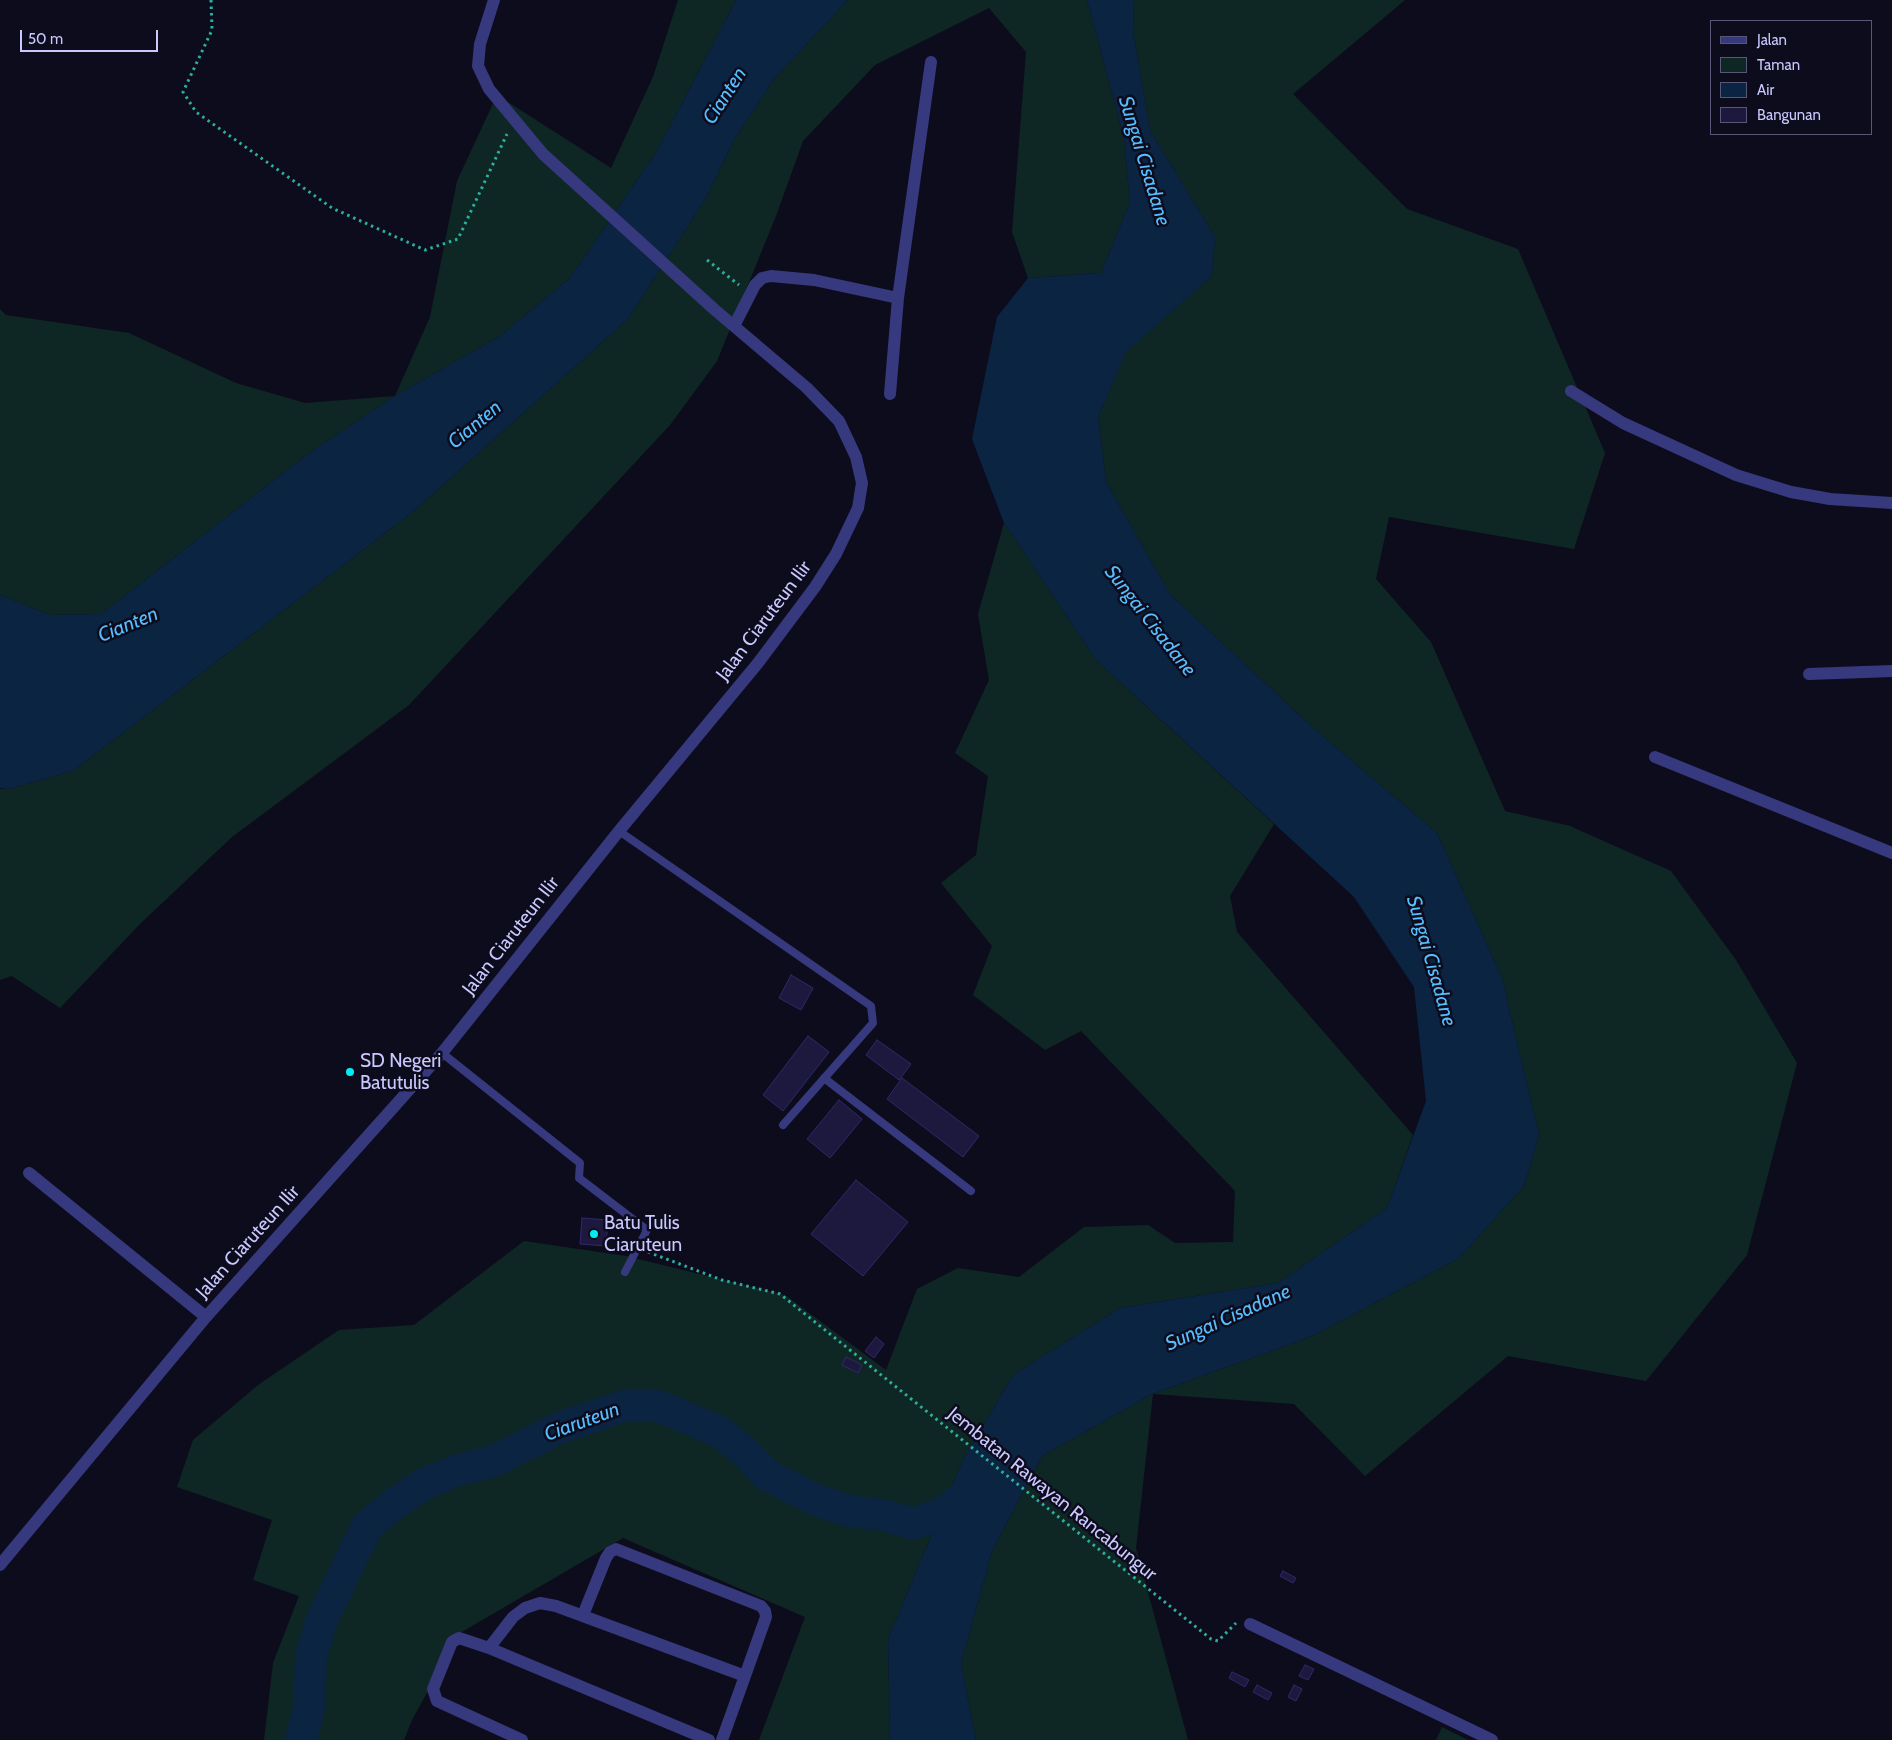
<!DOCTYPE html>
<style>
body{margin:0}
#map{position:relative;width:1892px;height:1740px;overflow:hidden;background:#0d0c1d;font-family:Cabin,sans-serif}
canvas{display:block}
.legend{position:absolute;left:1710px;top:20px;width:162px;height:115px;box-sizing:border-box;background:#0d0c1d;border:1px solid #595777;margin:0;padding:6px 9px;list-style:none;font-size:15px;color:#cac8ff}
.legend li{display:flex;align-items:center;gap:10px;height:25px}
.legend b{width:25px;border:1px solid #595777}
.scale{position:absolute;left:20px;top:30px;width:138px;height:22px;box-sizing:border-box;border:2px solid #cac8ff;border-top:0;padding-left:6px;font-size:15px;line-height:18px;white-space:nowrap;color:#cac8ff;-webkit-text-stroke:4px #0d0c1d;paint-order:stroke}
</style>
<div id="map">
<canvas width="1892" height="1740"></canvas>
<ul class="legend">
<li><b style="height:6px;background:#36397d"></b>Jalan</li>
<li><b style="height:14px;background:#0f2724"></b>Taman</li>
<li><b style="height:14px;background:#0b2442"></b>Air</li>
<li><b style="height:14px;background:#1c183e"></b>Bangunan</li>
</ul>
<div class="scale">50 m</div>
</div>
<script>
const g = document.querySelector('canvas').getContext('2d');
g.lineJoin = 'round';
function fillPath(path, color) { g.fillStyle = color; g.fill(path, 'evenodd'); }
const toPath = rows => new Path2D(rows.map(r => 'M' + r).join(''));
function trace(path, color, width, dash) { g.strokeStyle = color; g.lineWidth = width; g.lineCap = dash ? 'butt' : 'round'; g.setLineDash(dash || []); g.stroke(path); }
function drawText(font, color, halo, rows, align = 'center') {
  g.font = font + ' Cabin,sans-serif'; g.lineWidth = 5; g.setLineDash([]); g.textBaseline = 'middle'; g.strokeStyle = halo; g.fillStyle = color; for (const [text, x, y, turn = 0] of rows) {
    g.save(); g.translate(x, y); g.rotate((+turn || 0) * Math.PI / 180); g.textAlign = isNaN(turn) ? turn : align; if (halo) g.strokeText(text, 0, 0); g.fillText(text, 0, 0); g.restore();
  }
}
fillPath(toPath([
 [678,0,736,0,657,151,570,278,500,336,395,396,308,454,101,614,50,615,0,595,0,309,6,315,129,333,236,383,305,403,395,396,430,317,457,181,497,95,611,168,653,77],
 [848,0,1087,0,1124,138,1130,202,1101,273,1028,278,1012,232,1026,52,989,8,875,65,803,141,776,216,717,361,670,425,409,705,232,837,140,924,60,1008,12,976,0,980,0,789,9,789,73,771,414,511,628,319,706,198,734,140,774,79],
 [1134,0,1405,0,1293,94,1407,209,1518,249,1605,453,1574,549,1389,517,1376,579,1431,642,1505,811,1570,826,1671,871,1736,960,1797,1063,1747,1255,1646,1381,1508,1356,1365,1476,1294,1404,1153,1394,1136,1548,1188,1740,976,1740,961,1663,992,1551,1042,1456,1152,1394,1310,1337,1458,1259,1524,1186,1539,1135,1502,978,1437,833,1311,726,1170,594,1106,482,1098,417,1126,351,1212,276,1215,237,1150,130,1133,31],
 [1004,523,1096,660,1274,824,1230,896,1237,932,1413,1135,1387,1208,1278,1283,1120,1308,1013,1375,963,1460,888,1639,890,1740,759,1740,805,1617,623,1538,460,1633,412,1720,404,1740,264,1740,273,1663,299,1596,253,1580,272,1520,177,1487,193,1440,258,1385,339,1330,414,1325,524,1241,626,1256,785,1295,886,1370,917,1289,958,1268,1019,1277,1084,1227,1148,1225,1175,1243,1233,1242,1235,1191,1081,1031,1045,1050,973,995,992,946,941,883,976,855,988,776,955,753,989,680,978,614],
 [1442,1727,1468,1740,1436,1740]
]), '#0f2724');
fillPath(toPath([
 [736,0,848,0,774,79,734,140,706,198,628,319,414,511,73,771,9,789,0,788,0,595,50,615,101,614,308,454,395,396,500,336,570,278,657,151],
 [1087,0,1134,0,1133,31,1150,130,1215,237,1212,276,1126,352,1098,417,1106,482,1170,594,1311,726,1437,833,1502,978,1539,1135,1524,1186,1458,1259,1310,1337,1152,1394,1042,1456,992,1551,961,1663,976,1740,890,1740,888,1639,963,1460,1013,1375,1120,1308,1278,1283,1387,1208,1426,1101,1414,987,1354,897,1096,660,1004,523,972,439,997,317,1028,278,1101,273,1130,202,1124,138]
]), '#0b2442');
trace(toPath([
 [301,1740,309,1708,311,1657,321,1622,367,1526,394,1504,426,1483,458,1470,494,1461,559,1428,624,1406,659,1406,720,1432,745,1452,767,1475,816,1500,850,1511,884,1515,913,1524,945,1512,975,1487]
]), '#0b2442', 32);
const building = toPath([
 [791,975,813,988,801,1010,779,998,791,975],
 [808,1036,829,1052,783,1111,763,1095,808,1036],
 [877,1040,911,1064,899,1080,866,1055,877,1040],
 [902,1078,979,1136,963,1157,887,1099,902,1078],
 [839,1100,862,1119,830,1158,807,1139,839,1100],
 [856,1180,908,1222,863,1276,811,1234,856,1180],
 [582,1218,608,1220,606,1246,580,1244,582,1218],
 [876,1337,884,1344,874,1358,865,1351,876,1337],
 [846,1357,862,1365,858,1373,842,1365,846,1357],
 [1283,1571,1296,1578,1293,1583,1280,1576,1283,1571],
 [1305,1665,1314,1669,1308,1680,1299,1676,1305,1665],
 [1232,1672,1249,1680,1245,1687,1229,1678,1232,1672],
 [1257,1685,1272,1693,1268,1700,1253,1692,1257,1685],
 [1294,1685,1302,1689,1296,1701,1288,1697,1294,1685]
]);
fillPath(building, '#1c183e');
trace(building, '#31296a', 1);
trace(toPath([
 [211,0,212,30,183,92,196,112,332,208,425,250,458,239,507,134],
 [707,260,739,285],
 [648,1252,722,1280,780,1294,1211,1639,1218,1641,1236,1623]
]), '#2caf9d', 3, [2.5, 4]);
trace(toPath([
 [619,831,871,1006,873,1023,783,1125],
 [442,1053,580,1163,579,1178,647,1230,625,1272],
 [824,1078,971,1191]
]), '#36397d', 8);
trace(toPath([
 [734,326,755,285,762,278,771,276,814,280,898,298],
 [1571,391,1623,423,1736,475,1791,492,1830,499,1892,503],
 [890,394,898,298,931,62],
 [1809,674,1892,671],
 [1655,757,1892,853],
 [29,1173,206,1317],
 [0,1565,206,1317,442,1053,619,831,758,663,815,587,836,554,858,508,862,483,856,457,839,421,807,388,715,310,543,154,489,89,478,66,480,44,494,0],
 [583,1615,606,1558,610,1552,616,1549,761,1606,765,1611,766,1617,745,1676],
 [1250,1624,1492,1740],
 [489,1648,513,1617,525,1608,540,1603,556,1606,745,1676,722,1740],
 [522,1740,437,1701,433,1689,452,1642,459,1638,489,1648,709,1740]
]), '#36397d', 12);
for (const [x, y, r, color] of [
 [350,1072,5,"#00edf3"],
 [594,1234,5,"#00edf3"]
]) { const dot = new Path2D(); dot.arc(x, y, r, 0, 2 * Math.PI); g.fillStyle = color; g.fill(dot); trace(dot, '#0d0c1d', 2); }
drawText('19px', '#cac8ff', '#0d0c1d', [
 ["Jalan Ciaruteun Ilir",764,621,-53],
 ["Jalan Ciaruteun Ilir",511,936,-52],
 ["Jalan Ciaruteun Ilir",248,1242,-48],
 ["Jembatan Rawayan Rancabungur",1052,1494,39]
]);
drawText('19px', '#cac8ff', '#0d0c1d', [
 ["SD Negeri",360,1061],
 ["Batutulis",360,1083],
 ["Batu Tulis",604,1223],
 ["Ciaruteun",604,1245]
], 'left');
drawText('italic 20px', '#56beff', '#0d0c1d', [
 ["Cianten",725,96,-57],
 ["Sungai Cisadane",1144,161,73],
 ["Cianten",475,425,-40],
 ["Sungai Cisadane",1150,621,52],
 ["Cianten",128,625,-22],
 ["Sungai Cisadane",1431,961,74],
 ["Sungai Cisadane",1228,1318,-24],
 ["Ciaruteun",582,1422,-20]
]);
</script>
